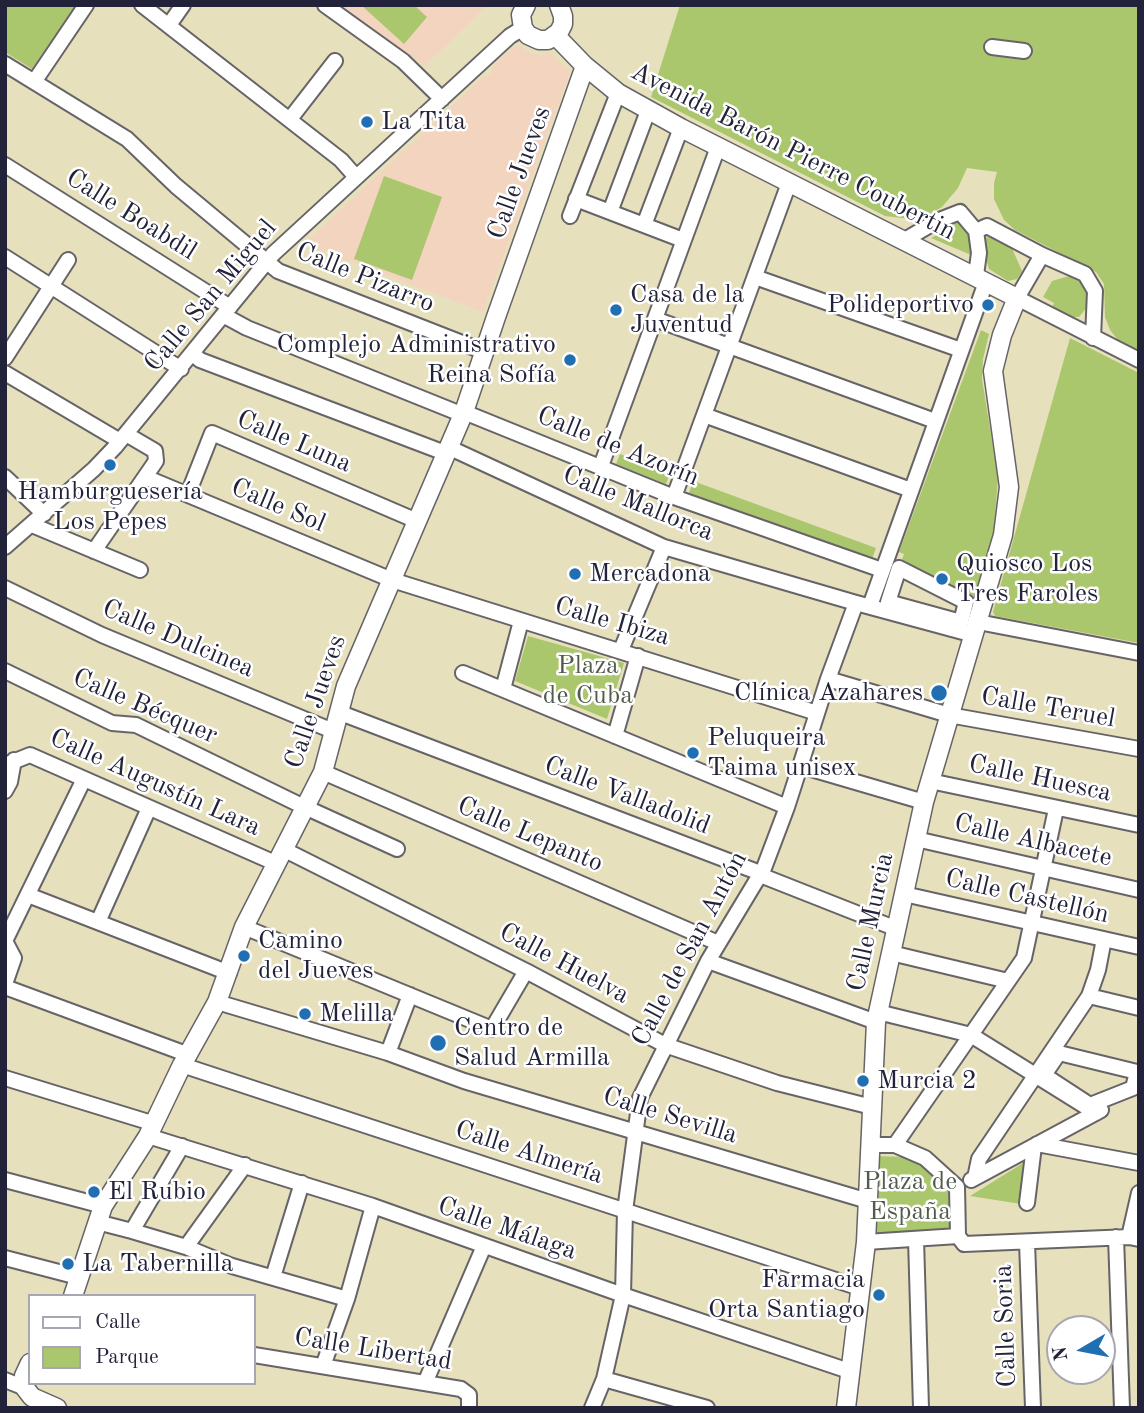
<!DOCTYPE html>
<meta charset="utf-8">
<style>
body{margin:0}
#map{position:relative;width:1144px;height:1413px;overflow:hidden;background:#e7e0bc;font-family:"Old Standard TT",serif}
canvas{display:block}
.frame{position:absolute;inset:0;border:7px solid #22223b;pointer-events:none}
.legend{position:absolute;left:28px;top:1294px;width:228px;height:91px;box-sizing:border-box;background:#fff;border:2px solid #a7a7b1;margin:0;padding:9px 12px;list-style:none;font-size:21px;color:#22223b}
.legend li{display:flex;align-items:center;gap:14px;height:35px}
.legend b{width:35px;border:2px solid #a7a7b1}
.north{position:absolute;left:1046px;top:1315px;width:70px;height:70px;box-sizing:border-box;background:#fff;border:2px solid #a7a7b1;border-radius:50%;rotate:260deg;font-size:19px;font-weight:700;line-height:28px;text-align:center;color:#22223b}
.north::after{content:'';display:block;margin:auto;width:24px;height:32px;background:#1f6fb2;clip-path:polygon(50% 0,100% 100%,50% 72%,0 100%)}
</style>
<div id="map">
<canvas width="1144" height="1413"></canvas>
<div class="frame"></div>
<ul class="legend">
<li><b style="height:9px;background:#fff"></b>Calle</li>
<li><b style="height:19px;background:#abc76d"></b>Parque</li>
</ul>
<div class="north">N</div>
</div>
<script>
const g = document.querySelector('canvas').getContext('2d');
g.lineJoin = 'round';
function fillPath(path, color) { g.fillStyle = color; g.fill(path, 'evenodd'); }
const toPath = rows => new Path2D(rows.map(r => 'M' + r).join(''));
function trace(path, color, width, dash) { g.strokeStyle = color; g.lineWidth = width; g.lineCap = dash ? 'butt' : 'round'; g.setLineDash(dash || []); g.stroke(path); }
function drawText(font, color, halo, rows, align = 'center') {
  g.font = font + ' "Old Standard TT",serif'; g.lineWidth = 5; g.setLineDash([]); g.textBaseline = 'middle'; g.strokeStyle = halo; g.fillStyle = color; for (const [text, x, y, turn = 0] of rows) {
    g.save(); g.translate(x, y); g.rotate((+turn || 0) * Math.PI / 180); g.textAlign = isNaN(turn) ? turn : align; if (halo) g.strokeText(text, 0, 0); g.fillText(text, 0, 0); g.restore();
  }
}
fillPath(toPath([
 [339,5,487,5,425,66],
 [520,45,528,52,540,55,550,53,570,72,483,312,304,244,483,77,490,75,494,65,513,47]
]), '#f3d4bf');
fillPath(toPath([
 [5,5,76,5,32,69,5,52],
 [361,5,414,5,427,17,404,44],
 [680,5,1139,5,1139,352,1118,340,1110,330,1105,317,1104,284,1096,272,1015,230,1004,220,994,199,994,183,997,172,967,168,958,188,942,207,926,216,910,219,885,216,651,97],
 [384,176,442,197,412,280,354,259],
 [958,222,963,222,970,231,971,255,931,238,942,232,945,236,956,229,954,224],
 [989,237,1011,246,1022,271,1017,279,1008,281,989,269,982,244,985,238],
 [1069,276,1081,281,1088,290,1088,306,1079,317,1072,317,1052,307,1054,303,1043,297,1052,281],
 [981,330,989,334,983,359,982,379,998,478,994,530,972,605,899,568,904,554,899,552],
 [1070,338,1139,373,1139,643,995,616,993,612],
 [620,454,670,473,666,484,616,464],
 [693,481,876,548,872,559,689,493],
 [528,636,624,663,607,719,515,681],
 [876,1156,904,1157,929,1168,951,1189,951,1231,874,1234],
 [1028,1160,1021,1204,970,1196]
]), '#abc76d');
const minor = toPath([
 [142,5,341,160,356,177],
 [325,5,403,61,442,99],
 [169,25,183,5],
 [992,47,1024,51],
 [5,64,127,139,176,186,278,271,485,352],
 [34,82,86,5],
 [290,119,335,61],
 [5,165,230,307],
 [576,199,683,240],
 [610,212,648,111],
 [570,216,618,93],
 [644,225,681,128],
 [976,231,987,226,1042,255,1085,274,1095,291,1093,338],
 [903,241,937,221,960,212,976,231,979,253,976,275],
 [1042,255,1017,298,1139,360],
 [5,257,181,369],
 [755,277,961,350],
 [223,315,247,328,456,412,464,412,674,497,882,570],
 [655,319,935,421],
 [192,353,200,360,445,453],
 [5,358,68,260],
 [5,373,120,441],
 [704,415,911,490],
 [448,447,664,547,856,603,974,635],
 [601,466,718,147],
 [5,477,44,514],
 [145,477,392,580,817,713],
 [188,494,212,433,417,521],
 [674,497,789,183],
 [32,525,140,570],
 [5,547,94,469,115,447,273,254,510,36,523,28],
 [94,551,156,461,155,451,126,434],
 [899,568,966,602,961,622,888,602,899,568],
 [5,588,102,635,333,731],
 [870,606,986,282],
 [978,622,1139,653],
 [621,650,664,547],
 [5,671,112,723,136,725,296,803,397,849],
 [463,673,787,807],
 [828,679,949,715,1139,749],
 [503,689,521,621],
 [338,712,755,871,760,875,897,929],
 [615,736,638,656],
 [5,765,30,755,275,863],
 [801,766,924,802],
 [323,772,718,943],
 [930,781,1139,825],
 [5,791,10,782,14,760],
 [916,839,1139,890],
 [283,849,526,971,665,1045,777,1083,872,1107],
 [904,894,1139,947],
 [28,895,229,973],
 [98,922,149,808],
 [244,927,492,1029,526,971],
 [5,941,84,779],
 [891,953,1008,981],
 [708,961,876,1022],
 [5,984,14,958,5,941],
 [5,987,189,1055],
 [1089,996,1139,1008],
 [217,1002,388,1053,464,1081,868,1201],
 [878,1012,971,1035,1096,1113],
 [388,1053,410,995],
 [1059,1053,1137,1072,1133,1088,1090,1105,1044,1075,1059,1053],
 [182,1065,860,1288],
 [5,1078,155,1124],
 [148,1136,373,1206,623,1295,849,1371],
 [1037,1144,1139,1163],
 [895,1145,1024,958,1056,809],
 [975,1178,979,1159,1089,996,1098,970,1104,939],
 [5,1180,103,1206],
 [971,1180,1101,1110],
 [1027,1203,1034,1146],
 [97,1222,132,1231,186,1247,232,1266,347,1299],
 [132,1231,182,1146],
 [958,1236,964,1244,1129,1237,1139,1239],
 [1116,1237,1122,1408],
 [1129,1237,1139,1193],
 [916,1239,921,1408],
 [866,1242,958,1236,957,1187,925,1158,895,1145,871,1145],
 [1027,1242,1033,1408],
 [186,1247,245,1165],
 [5,1258,78,1277],
 [273,1277,302,1183],
 [254,1355,461,1389,469,1395,469,1408],
 [323,1366,347,1299,373,1206],
 [604,1379,707,1408],
 [5,1380,25,1388],
 [425,1383,484,1246],
 [592,1408,604,1379,623,1295,625,1211,640,1098,708,961,764,868,787,807,828,679,856,603]
]);
const major = toPath([
 [526,5,521,15,523,28,528,35,539,40,548,40,559,32,563,24,563,16,559,5],
 [556,36,585,66,618,93,681,128,1017,298,1002,335,993,371,1009,487,1003,535,924,802,876,1022,866,1242,846,1408],
 [73,1296,103,1206,148,1136,182,1065,217,1002,244,927,323,772,346,686,464,412,496,317,585,66],
 [30,1363,24,1376,25,1388,32,1397,57,1408]
]);
trace(minor, '#676468', 18);
trace(major, '#676468', 21);
trace(minor, '#fff', 14);
trace(major, '#fff', 18);
for (const [x, y, r, color] of [
 [367,122,7,"#1f6fb2"],
 [988,305,7,"#1f6fb2"],
 [616,310,7,"#1f6fb2"],
 [570,360,7,"#1f6fb2"],
 [110,465,7,"#1f6fb2"],
 [575,574,7,"#1f6fb2"],
 [942,579,7,"#1f6fb2"],
 [939,693,9,"#1f6fb2"],
 [693,753,7,"#1f6fb2"],
 [244,956,7,"#1f6fb2"],
 [305,1014,7,"#1f6fb2"],
 [438,1043,9,"#1f6fb2"],
 [863,1081,7,"#1f6fb2"],
 [94,1192,7,"#1f6fb2"],
 [68,1264,7,"#1f6fb2"],
 [879,1295,7,"#1f6fb2"]
]) { const dot = new Path2D(); dot.arc(x, y, r, 0, 2 * Math.PI); g.fillStyle = color; g.fill(dot); trace(dot, '#fff', 2.5); }
drawText('26px', '#22223b', '#fff', [
 ["La Tita",381,122],
 ["Casa de la",630,295],
 ["Juventud",630,325],
 ["Polideportivo",974,305,"right"],
 ["Complejo Administrativo",556,345,"right"],
 ["Reina Sofía",556,375,"right"],
 ["Hamburguesería",110,492,"center"],
 ["Los Pepes",110,522,"center"],
 ["Quiosco Los",956,564],
 ["Tres Faroles",956,594],
 ["Mercadona",589,574],
 ["Clínica Azahares",923,693,"right"],
 ["Peluqueira",707,738],
 ["Taima unisex",707,768],
 ["Camino",258,941],
 ["del Jueves",258,971],
 ["Melilla",319,1014],
 ["Centro de",454,1028],
 ["Salud Armilla",454,1058],
 ["Murcia 2",877,1081],
 ["El Rubio",108,1192],
 ["La Tabernilla",82,1264],
 ["Farmacia",865,1280,"right"],
 ["Orta Santiago",865,1310,"right"]
], 'left');
drawText('26px', '#22223b', '#fff', [
 ["Avenida Barón Pierre Coubertin",793,152,27],
 ["Calle Jueves",520,173,-70],
 ["Calle Boabdil",131,215,32],
 ["Calle Pizarro",365,278,22],
 ["Calle San Miguel",211,296,-50],
 ["Calle Luna",294,442,23],
 ["Calle de Azorín",618,447,22],
 ["Calle Mallorca",638,504,22],
 ["Calle Sol",278,506,23],
 ["Calle Ibiza",612,622,16],
 ["Calle Dulcinea",178,639,23],
 ["Calle Jueves",316,702,-71],
 ["Calle Bécquer",145,707,23],
 ["Calle Teruel",1048,708,10],
 ["Calle Huesca",1040,779,12],
 ["Calle Augustín Lara",155,783,24],
 ["Calle Valladolid",627,796,21],
 ["Calle Lepanto",530,835,23],
 ["Calle Albacete",1033,841,13],
 ["Calle Castellón",1027,897,13],
 ["Calle Murcia",871,922,-78],
 ["Calle de San Antón",690,949,-62],
 ["Calle Huelva",564,964,28],
 ["Calle Sevilla",670,1116,17],
 ["Calle Almería",529,1153,18],
 ["Calle Málaga",507,1229,19],
 ["Calle Soria",1006,1326,-92],
 ["Calle Libertad",373,1350,9]
]);
drawText('26px', '#525c4c', '#fff', [
 ["Plaza",588,666],
 ["de Cuba",588,696],
 ["Plaza de",910,1182],
 ["España",910,1212]
]);
</script>
